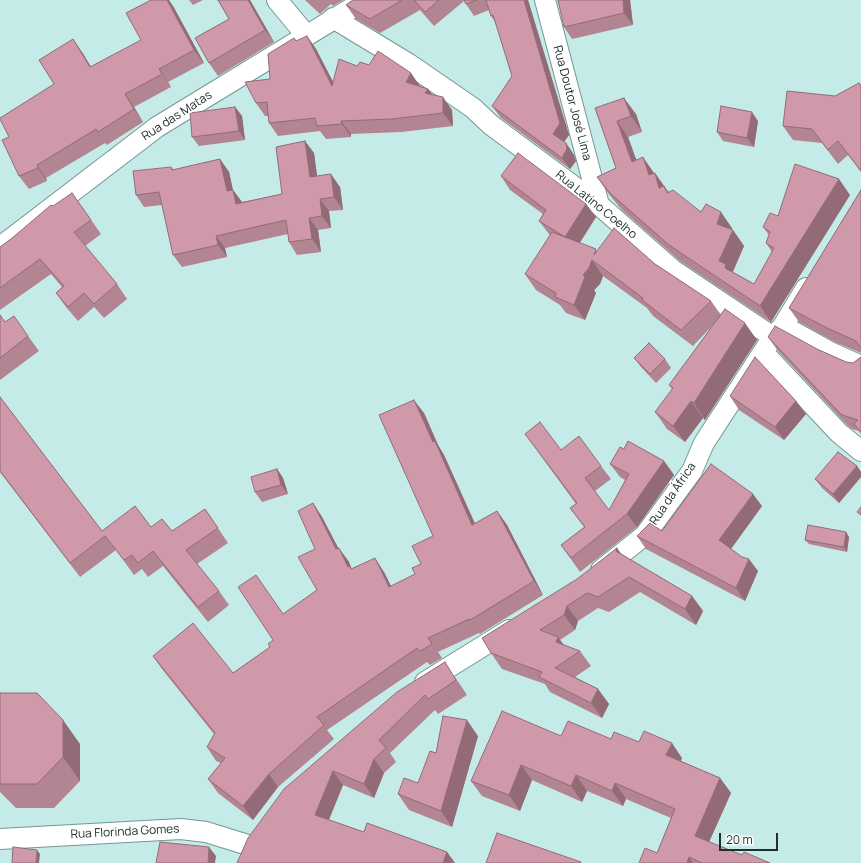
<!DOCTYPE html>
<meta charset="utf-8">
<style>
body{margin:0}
#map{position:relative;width:861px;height:863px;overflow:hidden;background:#c5ebe8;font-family:Manrope,sans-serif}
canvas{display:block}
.scale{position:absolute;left:719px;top:833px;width:59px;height:18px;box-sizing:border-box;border:2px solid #202f2e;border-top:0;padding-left:5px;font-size:12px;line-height:14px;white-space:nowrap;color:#202f2e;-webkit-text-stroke:3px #fff;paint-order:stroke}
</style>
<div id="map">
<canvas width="861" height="863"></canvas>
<div class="scale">20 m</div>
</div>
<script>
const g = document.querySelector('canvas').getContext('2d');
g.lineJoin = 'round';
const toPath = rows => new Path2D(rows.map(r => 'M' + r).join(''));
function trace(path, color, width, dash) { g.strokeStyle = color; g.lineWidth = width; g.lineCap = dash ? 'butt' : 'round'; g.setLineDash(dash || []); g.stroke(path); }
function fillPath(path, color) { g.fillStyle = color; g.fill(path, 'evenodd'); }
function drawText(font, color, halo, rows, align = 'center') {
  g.font = font + ' Manrope,sans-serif'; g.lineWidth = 3; g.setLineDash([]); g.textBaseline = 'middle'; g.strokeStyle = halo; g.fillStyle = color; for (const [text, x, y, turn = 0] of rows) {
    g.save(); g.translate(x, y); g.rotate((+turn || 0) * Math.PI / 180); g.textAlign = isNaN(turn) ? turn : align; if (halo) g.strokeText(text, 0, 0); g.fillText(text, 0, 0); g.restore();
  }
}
const street = toPath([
 [277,0,306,35],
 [545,0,599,205],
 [333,18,409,64,473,108,491,125,599,205,673,270,773,337],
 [0,247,157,127,365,0],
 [783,326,832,353,861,366],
 [763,352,839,433,861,451],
 [601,570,645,535,692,471,704,443,773,337,783,326,806,288],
 [425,682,509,630],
 [0,839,181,829,206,832,248,845]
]);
trace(street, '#739794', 22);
trace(street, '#fff', 20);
fillPath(toPath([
 [189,0,203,0,193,5],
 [218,0,250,0,274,42,218,76,209,63,229,19],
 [305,0,343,0,333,6,331,4,320,14],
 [353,0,463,0,464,1,434,26,420,10,380,33,356,19,346,5],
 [464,0,528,0,569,135,564,142,566,143,574,155,576,161,570,169,501,118,492,106,512,76,496,23,491,16,489,10,474,16,466,4],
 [630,0,633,25,572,39,564,27],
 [173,6,204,63,168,82,171,87,134,107,143,122,107,145,105,143,46,178,47,181,29,189,19,176,9,137,82,52,91,67,141,40],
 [307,36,316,49,333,82,357,66,420,86,428,89,432,94,452,110,453,126,401,132,351,134,351,137,326,139,320,131,278,136,269,123,268,116,265,116,256,103,294,38,296,41],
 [861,86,861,172,848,155,838,164,822,143,793,140,783,126,835,96],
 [235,107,242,116,245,140,199,146,192,137],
 [595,108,636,114,642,132,628,137,636,160,654,174,655,173,664,186,669,192,701,212,732,228,731,230,733,230,744,246,733,272,754,284,772,252,766,243,769,235,763,227,778,216,850,195,771,322,680,261,622,210,608,193,597,177,616,168],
 [758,121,754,147,723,141,717,132],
 [305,141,314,153,317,176,340,187,343,210,329,211,331,228,318,230,321,252,297,255,289,242,288,234,225,248,227,257,182,267,173,255,162,205,144,207,136,195,171,167,174,170,220,159,229,172,233,190,242,202,282,194],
 [501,176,586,204,596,217,580,243,597,251,655,264,711,301,721,315,757,340,705,420,703,418,685,442,667,429,655,412,672,389,669,385,713,325,693,346,653,316,647,308,603,276,600,284,594,290,596,293,585,320,566,313,560,305,536,290,525,274,550,235,549,234,539,221,543,214,510,190],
 [861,190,861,353,837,343,799,322,789,308],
 [72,193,101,234,85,246,117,284,127,299,104,318,94,307,78,321,66,307,56,293,62,287,51,274,0,310,0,247],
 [0,315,5,322,28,336,39,351,0,380],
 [768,337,817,349,846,362,853,363,861,357,861,434,859,431,852,429,847,425,778,351],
 [634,358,665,359,671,368,656,383,641,367],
 [730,396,796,401,806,414,784,440,739,410],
 [0,397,102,531,151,527,172,531,205,509,228,543,197,564,219,591,229,605,208,622,163,566,148,577,142,569,134,575,116,550,80,577,0,472],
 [424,413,438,445,444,455,475,524,497,511,507,525,543,595,480,634,479,633,438,652,442,658,430,665,427,662,327,730,334,739,278,787,253,820,218,793,208,779,221,763,216,761,207,747,214,734,162,669,153,656,233,673,270,647,273,640,283,614,317,590,313,503,322,517,338,548,349,562,352,569,384,572,391,586,415,574,421,564,433,536],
 [525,434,561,450,601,466,611,479,595,491,609,510,625,480,620,477,610,464,624,449,664,461,674,475,637,527,580,572,561,545,584,527,570,508,576,504],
 [857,466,861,472,861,477,839,503,822,488,815,479],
 [277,469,283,478,288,494,262,502,255,492],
 [762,506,731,549,758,571,745,601,646,549,637,536,662,531],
 [846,532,849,537,847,552,809,544,805,540],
 [622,555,692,596,703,611,696,625,640,592,609,612,598,608,578,621,575,630,560,640,564,645,580,651,591,666,575,677,598,689,609,704,602,718,550,692,545,684,502,669,491,653],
 [455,677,467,695,438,714,435,710,390,753,396,762,384,773,374,798,343,785,329,820,364,832,447,852,455,863,237,863,397,692],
 [0,693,80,744,80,781,54,808,16,808,0,792],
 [478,736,452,827,409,810,398,794,418,783,436,753],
 [561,736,611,739,639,742,682,758,681,761,720,778,731,793,709,842,742,855,770,863,639,863,657,853,671,818,626,799,623,806,587,791,582,802,532,780,520,811,482,796,471,781]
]), '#b38491');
fillPath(toPath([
 [167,0,169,0,173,6,204,63,194,50],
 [248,0,250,0,274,42,265,30],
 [524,0,528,0,569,135,561,146,553,134],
 [623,0,630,0,633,25,624,13],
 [307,36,316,49,342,99,332,86],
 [73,39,82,52,99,80,90,67],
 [159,69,168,82,171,87,162,74],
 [411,73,420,86,415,95,406,82],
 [428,89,437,102,425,93],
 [125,94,134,107,143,122,134,109],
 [443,97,452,110,453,126,443,113],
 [624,98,636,114,642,132,631,116],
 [235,107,242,116,245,140,239,131],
 [752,112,758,121,754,147,747,138],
 [341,121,351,134,351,137,342,124],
 [617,121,628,137,643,178,632,162],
 [305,141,314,153,319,190,310,177],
 [566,143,574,155,576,161,570,169,562,158],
 [643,157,654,173,660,191,649,175],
 [220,159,229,172,236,204,227,191],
 [37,165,46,178,47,181,38,168],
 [655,173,666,189,659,188],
 [331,174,340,187,343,210,334,197],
 [839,179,850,195,771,322,760,306],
 [233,190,242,202,236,204],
 [320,199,329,211,331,228,322,216],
 [586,204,596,217,574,251,565,237],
 [721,212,732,228,728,240,717,224],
 [309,218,318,230,321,252,312,239],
 [733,230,744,246,732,273,736,284,719,261],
 [216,236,225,248,227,257,218,245],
 [592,260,603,276,600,284,594,290,596,293,585,320,574,305,583,275],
 [745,323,757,340,705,420,694,403],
 [414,400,424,413,438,445,444,455,482,539,472,525,433,442],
 [691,401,703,418,685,442,673,426],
 [796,401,806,414,784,440,775,427],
 [664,461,674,475,637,527,627,514],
 [857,466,861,472,861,477,839,503,833,494],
 [277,469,283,478,288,494,281,485],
 [753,494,762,506,728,553,719,540],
 [313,503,322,517,343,557,339,548,349,562,351,568,360,580,348,567,336,549],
 [497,511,507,525,543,595,534,581],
 [846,532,849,537,847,552,844,547],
 [617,548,628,563,616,551],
 [375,558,384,572,398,601,389,587],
 [749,559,758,571,745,601,736,588],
 [692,596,703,611,696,625,685,609],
 [567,606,578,621,575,630,564,615],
 [558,637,569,652,556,642],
 [598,689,609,704,602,718,591,703],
 [63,720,80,744,80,781,63,757],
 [467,720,478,736,452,827,441,811],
 [672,743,682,758,677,770,666,755],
 [374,759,384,773,374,798,364,784],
 [521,765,532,780,520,811,509,795],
 [333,771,343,785,325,829,315,815],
 [269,774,278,787,253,820,243,806],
 [576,775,587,791,582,802,571,786],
 [720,778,731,793,705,851,695,836],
 [615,783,626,799,623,806,612,791],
 [209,847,216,856,215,863,208,863],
 [37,850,40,854,39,863,36,863],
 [447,852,455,863,443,863],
 [689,857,693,863,687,863]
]), '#926b76');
const building = toPath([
 [151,0,167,0,194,50,159,69,162,74,125,94,134,109,98,132,96,129,37,165,38,168,19,176,2,140,9,137,0,119,0,118,54,84,39,60,73,39,90,67,141,40,126,13,151,0],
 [218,0,248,0,265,30,209,63,195,38,229,19,218,0],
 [353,0,402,0,370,19,346,5,353,0],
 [414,0,439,0,425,12,414,0],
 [464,0,477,0,466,4,464,0],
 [486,0,524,0,560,123,553,134,566,143,567,149,562,158,492,106,512,76,493,15,491,16,486,0],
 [558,0,623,0,624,13,564,27,558,0],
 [307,36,332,86,339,59,357,66,360,62,369,65,378,51,411,73,406,82,428,89,425,93,443,97,443,113,392,119,341,121,342,124,317,126,315,118,269,123,267,102,256,103,245,82,270,79,268,54,294,38,296,41,307,36],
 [859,83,861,86,861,171,838,141,828,150,812,129,783,126,787,91,835,96,859,83],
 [624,98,631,116,617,121,632,162,643,157,649,175,655,173,659,188,664,186,667,193,673,190,701,212,706,204,721,212,717,224,733,230,719,261,726,264,725,268,754,284,774,248,766,243,770,232,763,227,770,213,778,216,795,164,839,179,760,306,669,245,611,194,597,177,616,168,595,108,624,98],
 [721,106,752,112,747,138,717,132,721,106],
 [235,107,239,131,192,137,190,113,235,107],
 [305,141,310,177,331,174,334,197,320,199,322,216,309,218,312,239,289,242,286,220,216,236,218,245,173,255,159,192,136,195,133,171,171,167,172,170,220,159,227,191,233,190,236,204,282,194,276,147,305,141],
 [518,153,586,204,565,237,539,221,546,210,501,176,518,153],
 [861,190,861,348,856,341,827,328,789,308,861,190],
 [72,193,91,220,74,232,117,284,94,304,84,293,68,307,56,293,64,286,40,259,0,288,0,247,11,239,51,205,53,206,72,193],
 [614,228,655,264,711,301,681,330,642,300,643,298,592,260,589,268,583,275,585,277,574,305,555,297,556,293,525,274,552,232,596,249,594,255,614,228],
 [725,309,745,323,694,403,691,401,673,426,655,412,673,388,669,385,725,309],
 [0,315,5,322,14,316,28,336,0,358,0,315],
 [775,326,817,349,846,362,853,363,861,357,861,432,854,424,858,420,842,415,837,410,768,337,775,326],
 [649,343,665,359,650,374,634,358,649,343],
 [755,357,796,401,775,427,730,396,755,357],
 [0,397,102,531,135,506,151,527,162,519,172,531,205,509,218,528,186,550,219,591,198,607,153,551,138,563,132,555,124,560,105,536,70,563,0,471,0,397],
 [414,400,433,442,435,441,472,525,497,511,534,581,470,620,469,619,428,638,432,644,420,651,417,648,317,717,324,725,269,774,243,806,208,779,225,758,207,747,215,733,153,656,193,623,233,673,270,647,268,644,273,640,238,587,256,575,283,614,317,590,298,557,315,549,298,511,313,503,336,549,339,548,348,567,350,566,351,569,375,558,389,587,415,574,412,568,421,564,412,546,433,536,379,415,414,400],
 [540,422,561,450,579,436,601,466,585,478,609,510,629,474,610,464,620,447,624,449,628,441,664,461,627,514,571,558,561,545,585,527,570,508,577,503,525,434,540,422],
 [838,452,857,466,833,494,815,479,838,452],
 [711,464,753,494,719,540,742,557,749,559,736,588,637,536,650,523,662,531,711,464],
 [277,469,281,485,255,492,251,477,277,469],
 [861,507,861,515,857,512,861,507],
 [808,525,846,532,844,547,805,540,808,525],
 [617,548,616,551,692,596,685,609,629,577,598,597,587,593,567,606,564,615,540,630,558,637,556,642,580,651,555,668,598,689,591,703,539,677,542,672,491,653,482,638,577,579,617,548],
 [445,662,456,680,428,699,425,695,379,740,386,748,374,759,364,784,333,771,315,815,364,832,367,823,447,852,443,863,237,863,248,838,284,789,397,692,445,662],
 [0,693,37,693,63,720,63,757,37,784,0,784,0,693],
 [502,711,561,736,568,721,611,739,614,732,639,742,644,731,672,743,666,755,720,778,695,836,742,855,744,852,770,863,702,863,689,857,687,863,639,863,645,848,657,853,675,809,615,783,612,791,576,775,571,786,521,765,509,795,471,781,502,711],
 [443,716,467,720,441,811,398,794,404,778,418,783,430,751,436,753,443,716],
 [497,833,581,862,580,863,486,863,497,833],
 [160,842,209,847,208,863,156,863,160,842],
 [13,847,37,850,36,863,12,863,13,847]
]);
fillPath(building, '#d099a9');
trace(building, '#926b76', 1);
drawText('12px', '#202f2e', '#fff', [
 ["Rua Doutor José Lima",572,103,75],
 ["Rua das Matas",177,116,-33],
 ["Rua Latino Coelho",596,205,39],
 ["Rua da África",673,494,-56],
 ["Rua Florinda Gomes",125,832,-3]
]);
</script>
